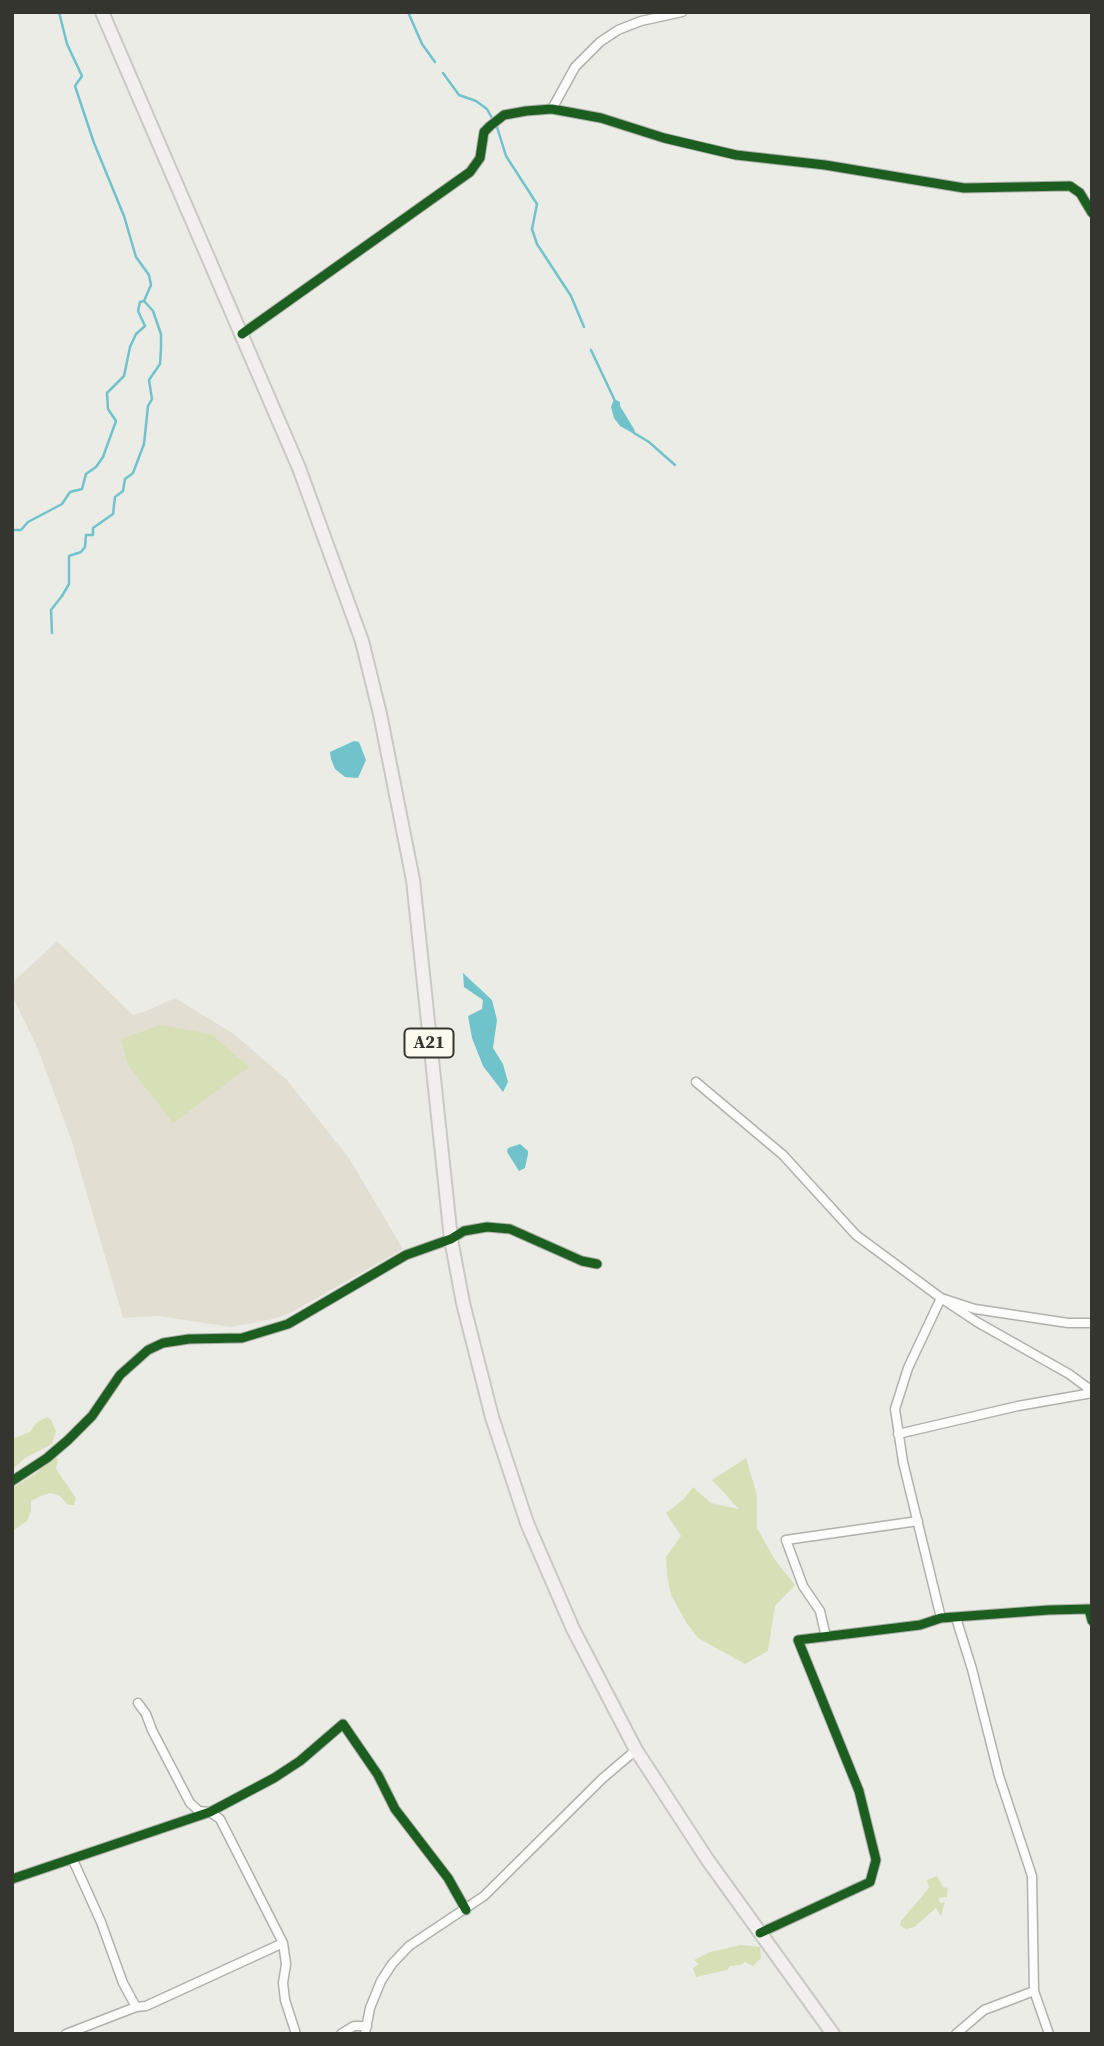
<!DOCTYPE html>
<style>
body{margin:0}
#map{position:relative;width:1104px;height:2046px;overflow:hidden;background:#ecece6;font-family:"Source Serif 4",serif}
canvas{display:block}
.frame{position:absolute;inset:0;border:14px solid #353530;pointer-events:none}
</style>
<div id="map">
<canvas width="1104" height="2046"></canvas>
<div class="frame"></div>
</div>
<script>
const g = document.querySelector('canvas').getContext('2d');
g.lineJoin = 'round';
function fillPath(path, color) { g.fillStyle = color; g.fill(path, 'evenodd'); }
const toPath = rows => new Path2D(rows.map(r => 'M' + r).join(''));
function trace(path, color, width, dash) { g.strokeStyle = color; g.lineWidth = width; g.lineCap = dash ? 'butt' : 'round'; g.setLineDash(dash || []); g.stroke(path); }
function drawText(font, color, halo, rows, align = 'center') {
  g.font = font + ' "Source Serif 4",serif'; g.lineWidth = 7; g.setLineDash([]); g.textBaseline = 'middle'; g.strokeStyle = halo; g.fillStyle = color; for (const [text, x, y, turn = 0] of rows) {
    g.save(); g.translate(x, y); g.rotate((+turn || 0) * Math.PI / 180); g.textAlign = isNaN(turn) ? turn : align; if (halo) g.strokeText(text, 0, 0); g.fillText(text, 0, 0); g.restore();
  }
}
fillPath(toPath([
 [57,941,133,1015,146,1011,175,998,234,1034,286,1079,349,1158,403,1249,292,1312,273,1319,231,1327,159,1316,123,1318,71,1139,37,1047,12,996,12,983]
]), '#e2dfd2');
fillPath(toPath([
 [160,1025,211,1034,249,1067,173,1123,128,1065,121,1039],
 [47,1417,51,1420,56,1431,52,1444,25,1458,12,1470,12,1439,30,1432,36,1423],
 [52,1453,58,1459,56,1469,76,1498,74,1505,68,1505,59,1495,50,1493,39,1497,31,1501,31,1511,27,1521,12,1531,12,1488,37,1473],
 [746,1458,757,1495,757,1528,775,1560,795,1585,775,1606,768,1651,745,1664,698,1638,686,1622,671,1595,667,1575,666,1557,681,1536,666,1513,684,1499,693,1487,711,1503,739,1509,712,1480],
 [937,1876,943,1887,948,1888,947,1897,939,1898,940,1903,945,1902,941,1916,936,1908,914,1927,906,1929,900,1925,901,1921,929,1888,927,1880],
 [741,1945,760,1947,761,1958,753,1966,745,1962,741,1965,730,1966,727,1970,696,1977,693,1968,699,1964,694,1960,710,1952]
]), '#d7dfb7');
fillPath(toPath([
 [614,399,620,402,620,406,634,429,636,435,620,426,614,418,611,407],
 [354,741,359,742,366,760,358,778,345,777,335,769,331,759,330,752],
 [463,973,492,1000,497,1020,493,1048,503,1064,508,1082,503,1092,483,1066,472,1038,468,1016,482,1009,483,1000,464,987],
 [520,1144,528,1151,528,1154,525,1168,519,1171,507,1152,508,1148]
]), '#71c3cb');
trace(toPath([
 [408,12,422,44,435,62],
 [443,73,459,95,476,101,487,109,497,127,506,156,537,204,532,229,537,244,571,296,584,327],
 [591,350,615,401],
 [634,433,649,442,675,465],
 [12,530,21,530,28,522,62,504,70,492,82,489,86,474,96,467,103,457,116,421,108,409,107,393,124,376,130,347,136,334,145,326,138,311,140,302,144,301],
 [52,633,51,610,62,596,69,584,69,556,81,552,85,547,86,535,93,535,93,528,113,514,115,497,123,491,125,479,133,473,144,444,148,406,152,399,149,380,160,364,161,349,161,334,153,311,144,301,151,285,149,275,136,257,124,216,94,143,75,86,82,76,67,44,59,12]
]), '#71c3cb', 2.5);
const street = toPath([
 [552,109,575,67,600,42,618,30,641,21,682,12],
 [242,334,470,172,480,158,484,132,490,126,504,115,526,111,552,109,601,118,664,138,736,155,825,165,964,188,1070,186,1080,193,1092,213],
 [696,1082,783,1155,856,1235,941,1298,975,1309,1068,1323,1092,1323],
 [898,1434,1018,1406,1092,1393],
 [12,1481,47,1458,68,1440,92,1416,120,1375,148,1350,163,1343,189,1339,242,1338,288,1324,406,1255,451,1239,464,1231,487,1227,510,1229,582,1261,597,1264],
 [941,1618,903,1462,895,1409,908,1368,941,1298,977,1322,1069,1374,1092,1391],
 [956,1618,972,1669,999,1776,1032,1876,1034,1991,1049,2034],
 [826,1637,820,1611,803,1586,786,1540,918,1521],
 [138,1703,146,1714,152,1730,190,1803,199,1811,210,1812,220,1819,283,1943,286,1964,283,1983,285,2000,296,2034],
 [73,1860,101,1922,123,1983,136,2007],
 [12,1879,210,1812,274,1778,300,1761,343,1724,378,1775,395,1809,448,1878,466,1910],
 [760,1933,870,1882,876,1860,859,1791,798,1640,920,1625,941,1618,1049,1610,1089,1609,1092,1621],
 [66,2034,136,2007,146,2006,283,1943],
 [341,2034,354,2026,367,2026],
 [365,2034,370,2008,381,1981,392,1964,409,1946,484,1896,603,1778,636,1750],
 [956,2034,984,2010,1034,1991]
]);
const primary = toPath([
 [102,12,299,468,362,641,380,714,413,880,451,1239,463,1303,492,1417,527,1523,573,1629,636,1750,707,1859,833,2034]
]);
trace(street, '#b1b1ac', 11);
trace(primary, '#c8c8c5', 16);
trace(street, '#fcfcfb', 8);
trace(primary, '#f4efef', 12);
trace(toPath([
 [242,334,470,172,480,158,484,132,490,126,504,115,526,111,552,109,601,118,664,138,736,155,825,165,964,188,1070,186,1080,193,1092,213],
 [12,1481,47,1458,68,1440,92,1416,120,1375,148,1350,163,1343,189,1339,242,1338,288,1324,406,1255,451,1239,464,1231,487,1227,510,1229,582,1261,597,1264],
 [12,1879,210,1812,274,1778,300,1761,343,1724,378,1775,395,1809,448,1878,466,1910],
 [760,1933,870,1882,876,1860,859,1791,798,1640,920,1625,941,1618,1049,1610,1089,1609,1092,1621]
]), '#1b5e20', 9);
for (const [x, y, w] of [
 [429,1043,49]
]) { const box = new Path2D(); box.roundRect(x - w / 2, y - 14.5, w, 29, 5); g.fillStyle = '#fdfbf0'; g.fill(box); trace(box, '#353530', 2); }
drawText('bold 18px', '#353530', null, [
 ["A21",429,1043]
]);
</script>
